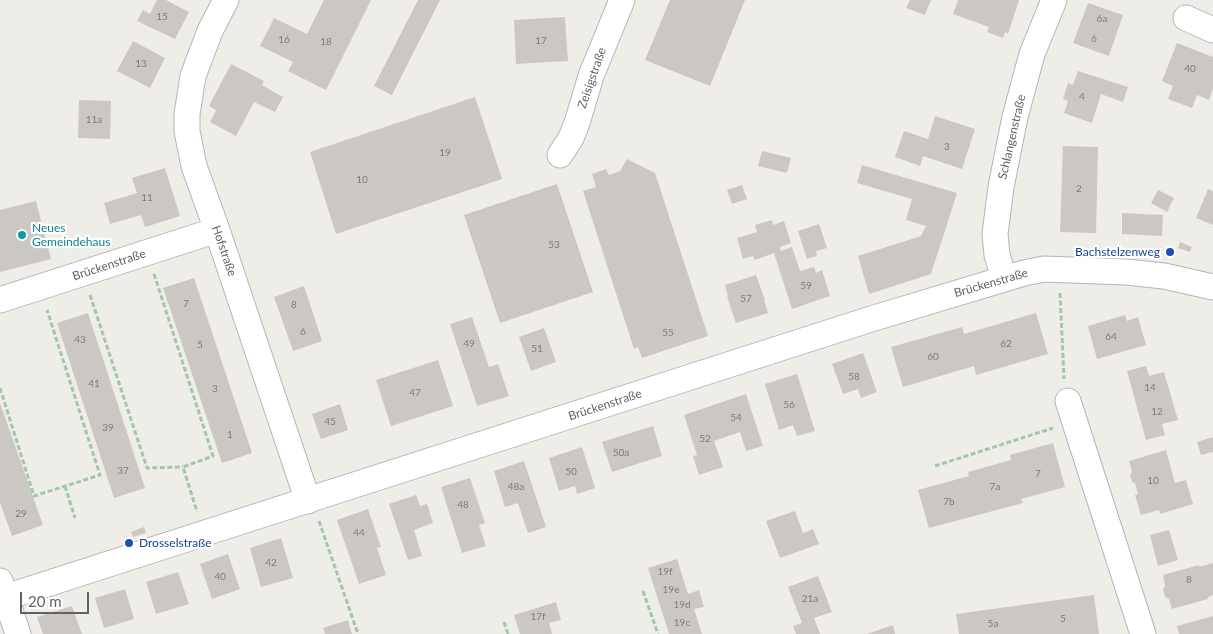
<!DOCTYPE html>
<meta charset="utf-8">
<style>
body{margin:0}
#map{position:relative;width:1213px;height:634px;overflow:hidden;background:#efede8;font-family:Lato,sans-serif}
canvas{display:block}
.scale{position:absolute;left:20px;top:592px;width:69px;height:22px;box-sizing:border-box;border:2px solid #5f6366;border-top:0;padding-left:6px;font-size:15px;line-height:18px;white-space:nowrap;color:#5f6366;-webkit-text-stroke:4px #fff;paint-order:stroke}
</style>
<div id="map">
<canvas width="1213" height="634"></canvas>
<div class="scale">20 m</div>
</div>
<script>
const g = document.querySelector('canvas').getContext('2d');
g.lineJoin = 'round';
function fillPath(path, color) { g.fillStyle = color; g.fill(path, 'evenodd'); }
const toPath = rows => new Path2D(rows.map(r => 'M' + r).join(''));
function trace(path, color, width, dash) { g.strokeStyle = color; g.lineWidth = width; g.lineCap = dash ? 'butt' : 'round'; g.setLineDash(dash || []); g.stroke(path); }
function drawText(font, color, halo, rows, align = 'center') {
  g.font = font + ' Lato,sans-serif'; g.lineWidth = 4.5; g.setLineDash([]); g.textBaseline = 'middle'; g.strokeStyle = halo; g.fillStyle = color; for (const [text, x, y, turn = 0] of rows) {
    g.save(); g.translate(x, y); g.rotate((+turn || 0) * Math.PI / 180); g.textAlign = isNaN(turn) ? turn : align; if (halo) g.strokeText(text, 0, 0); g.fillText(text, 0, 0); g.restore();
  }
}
fillPath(toPath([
 [157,0,166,0,189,12,175,39,137,21,143,10,150,14],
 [324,0,371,0,326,90,288,71,293,62,260,46,274,18,307,34],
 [418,0,440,0,392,95,374,86],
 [670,0,745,0,710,86,645,60],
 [910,0,931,0,925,15,906,8],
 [958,0,1019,0,1008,34,1005,32,1003,38,987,32,989,27,953,14],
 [1088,3,1123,15,1109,56,1073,43],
 [565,17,568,61,516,64,514,20],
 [133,41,165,58,150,88,117,71],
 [1177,43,1213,57,1213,89,1209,100,1197,95,1192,108,1168,99,1173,86,1162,81],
 [231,64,264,81,262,85,283,97,275,112,254,102,236,136,210,122,216,110,209,106],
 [1078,71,1128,87,1123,102,1101,94,1092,123,1064,113,1068,101,1063,99,1068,83,1073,85],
 [475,97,502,179,336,234,310,152],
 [79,100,111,101,110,139,78,138],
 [935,116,975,129,962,169,923,156,920,166,895,157,904,131,928,139],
 [1063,146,1098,147,1096,233,1060,232],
 [762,151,791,158,787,173,758,166],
 [627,159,655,173,708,336,642,358,638,347,634,349,583,191,596,187,592,174,606,169,609,175,620,171],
 [862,165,957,193,931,274,869,294,858,256,921,236,926,226,906,220,912,199,857,183],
 [165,168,180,216,145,227,141,215,110,224,104,203,137,193,132,178],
 [557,184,593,292,500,323,464,215],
 [742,185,747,199,732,204,727,190],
 [1208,189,1213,191,1213,225,1196,218],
 [1158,190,1174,198,1167,212,1151,203],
 [36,201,51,259,0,272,0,210],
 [1122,213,1163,215,1162,236,1122,234],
 [772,220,773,225,784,221,791,243,780,247,781,251,792,247,800,271,814,267,816,273,822,270,830,296,792,309,774,253,755,260,753,256,743,259,737,238,757,232,755,225],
 [819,224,827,248,816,251,817,256,807,259,798,231],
 [1180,242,1192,247,1190,252,1178,248],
 [756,275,765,300,764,300,768,313,736,323,727,297,728,297,725,285],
 [194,278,252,453,222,463,163,288],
 [304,286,322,341,293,351,274,297],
 [88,313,145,488,114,498,57,323],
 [1036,313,1048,354,976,375,974,366,903,387,891,347,962,327,964,334],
 [1125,315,1127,321,1138,317,1146,345,1097,359,1088,326],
 [472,317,489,367,498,364,509,396,477,406,450,324],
 [544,328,556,362,531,371,519,337],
 [863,353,877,392,861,398,858,389,843,394,832,364],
 [438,360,453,406,391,426,376,380],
 [1146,366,1149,376,1164,372,1178,420,1162,424,1165,435,1146,440,1127,371],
 [797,374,815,431,797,436,793,425,779,430,765,384],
 [746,394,763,446,746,451,740,432,714,441,723,467,699,475,693,456,697,455,684,415],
 [0,403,43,525,12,536,0,503],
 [340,404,348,430,321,439,312,414],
 [653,426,662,456,612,472,602,442],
 [1213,437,1213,452,1201,455,1197,442],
 [1053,443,1065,487,1021,499,1023,503,929,528,918,490,969,476,968,472,1011,460,1010,455],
 [582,447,595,488,577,494,575,486,559,491,549,458],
 [1166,450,1175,483,1186,480,1193,504,1160,514,1159,510,1141,515,1135,495,1138,494,1135,483,1132,482,1130,474,1132,472,1129,461],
 [524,461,546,527,528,533,518,503,505,507,494,471],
 [470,478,485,523,479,525,486,546,462,553,441,487],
 [416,495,420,506,427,504,433,523,414,530,422,556,408,560,389,504],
 [368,509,381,547,377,548,386,575,359,584,337,520],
 [795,511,803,533,813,529,819,544,780,558,766,521],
 [144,527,146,533,133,537,131,532],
 [1169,530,1178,560,1158,566,1150,535],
 [281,538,293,578,261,587,250,548],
 [228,554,240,589,212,599,200,564],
 [677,559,688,594,699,590,704,607,694,609,702,634,669,634,648,568],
 [1213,563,1213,595,1208,597,1208,599,1172,609,1169,599,1165,597,1163,589,1165,586,1163,575,1199,565,1199,567],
 [178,572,189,604,156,614,146,582],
 [818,576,832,612,814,618,820,634,796,634,793,626,802,623,788,587],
 [125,589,134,619,104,628,95,598],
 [1094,595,1099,634,959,634,956,614],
 [556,602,561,620,549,623,552,634,520,634,514,615],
 [72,606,82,634,43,634,37,617],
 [1213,616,1213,634,1179,634,1177,626],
 [348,620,352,634,325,634,323,628],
 [893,625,895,634,867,634]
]), '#cbc8c4');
const minor = toPath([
 [226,0,210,31,193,76,187,114,187,131,194,166,217,230,308,501],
 [1186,18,1213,30],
 [560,155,571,138,577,123,591,76,622,0],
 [1004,278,997,255,995,234,1001,187,1015,117,1032,54,1054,0],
 [0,300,217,230],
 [1068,401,1143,634],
 [0,581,18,634],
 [0,599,871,319,1024,273,1044,269,1126,272,1164,276,1213,287]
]);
trace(minor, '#b3b5b8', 27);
trace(toPath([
 [154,274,213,456,183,467,197,512],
 [1060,293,1064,379],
 [90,295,147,468,183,467],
 [0,388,34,496,100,475,47,310],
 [935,466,1053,428],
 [65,486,75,518],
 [319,521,358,634],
 [643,591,658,634],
 [504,622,508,634]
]), '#a4c6a8', 3, [5, 2.5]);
trace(minor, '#fff', 25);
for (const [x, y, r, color] of [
 [22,235,5,"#0f9aa8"],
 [1170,252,5,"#1a4fb4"],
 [129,543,5,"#1a4fb4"]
]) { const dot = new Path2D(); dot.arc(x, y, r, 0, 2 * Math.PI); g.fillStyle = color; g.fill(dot); trace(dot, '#fff', 2); }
drawText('10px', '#7a7c7e', null, [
 ["15",162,17],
 ["6a",1102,19],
 ["6",1094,39],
 ["16",284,40],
 ["17",541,41],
 ["18",326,42],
 ["13",141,64],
 ["40",1190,69],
 ["4",1082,97],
 ["11a",94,120],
 ["3",947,147],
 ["19",445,153],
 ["10",362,180],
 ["2",1079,189],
 ["11",147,198],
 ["53",554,245],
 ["59",806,286],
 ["57",746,299],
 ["7",186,304],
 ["8",294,305],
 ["6",303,332],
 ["55",668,333],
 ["64",1111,337],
 ["43",80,340],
 ["49",469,344],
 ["62",1006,344],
 ["5",200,345],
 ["51",537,349],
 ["60",933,357],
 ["58",854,377],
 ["41",94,384],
 ["14",1150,388],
 ["3",215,389],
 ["47",415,393],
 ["56",789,405],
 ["12",1157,412],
 ["54",736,418],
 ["45",330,422],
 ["39",108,428],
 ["1",230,435],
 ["52",705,439],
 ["50a",621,453],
 ["37",123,471],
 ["50",571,472],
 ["7",1038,474],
 ["10",1153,481],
 ["48a",516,487],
 ["7a",995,487],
 ["7b",949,502],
 ["48",463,505],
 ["29",21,514],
 ["44",359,533],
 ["42",271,563],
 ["19f",665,572],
 ["40",220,577],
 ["8",1189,580],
 ["19e",671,590],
 ["21a",810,599],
 ["19d",682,605],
 ["17f",538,617],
 ["5",1063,619],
 ["19c",682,623],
 ["5a",993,624]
]);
drawText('12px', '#5f6366', '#fff', [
 ["Zeisigstraße",592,78,-71],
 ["Schlangenstraße",1012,137,-77],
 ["Hofstraße",224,251,71],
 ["Brückenstraße",109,265,-18],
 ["Brückenstraße",991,283,-16],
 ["Brückenstraße",605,405,-18]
]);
drawText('12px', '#0d838f', '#fff', [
 ["Neues",32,228],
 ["Gemeindehaus",32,242]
], 'left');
drawText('12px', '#164399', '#fff', [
 ["Bachstelzenweg",1160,252],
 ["Drosselstraße",139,543,"left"]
], 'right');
</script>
